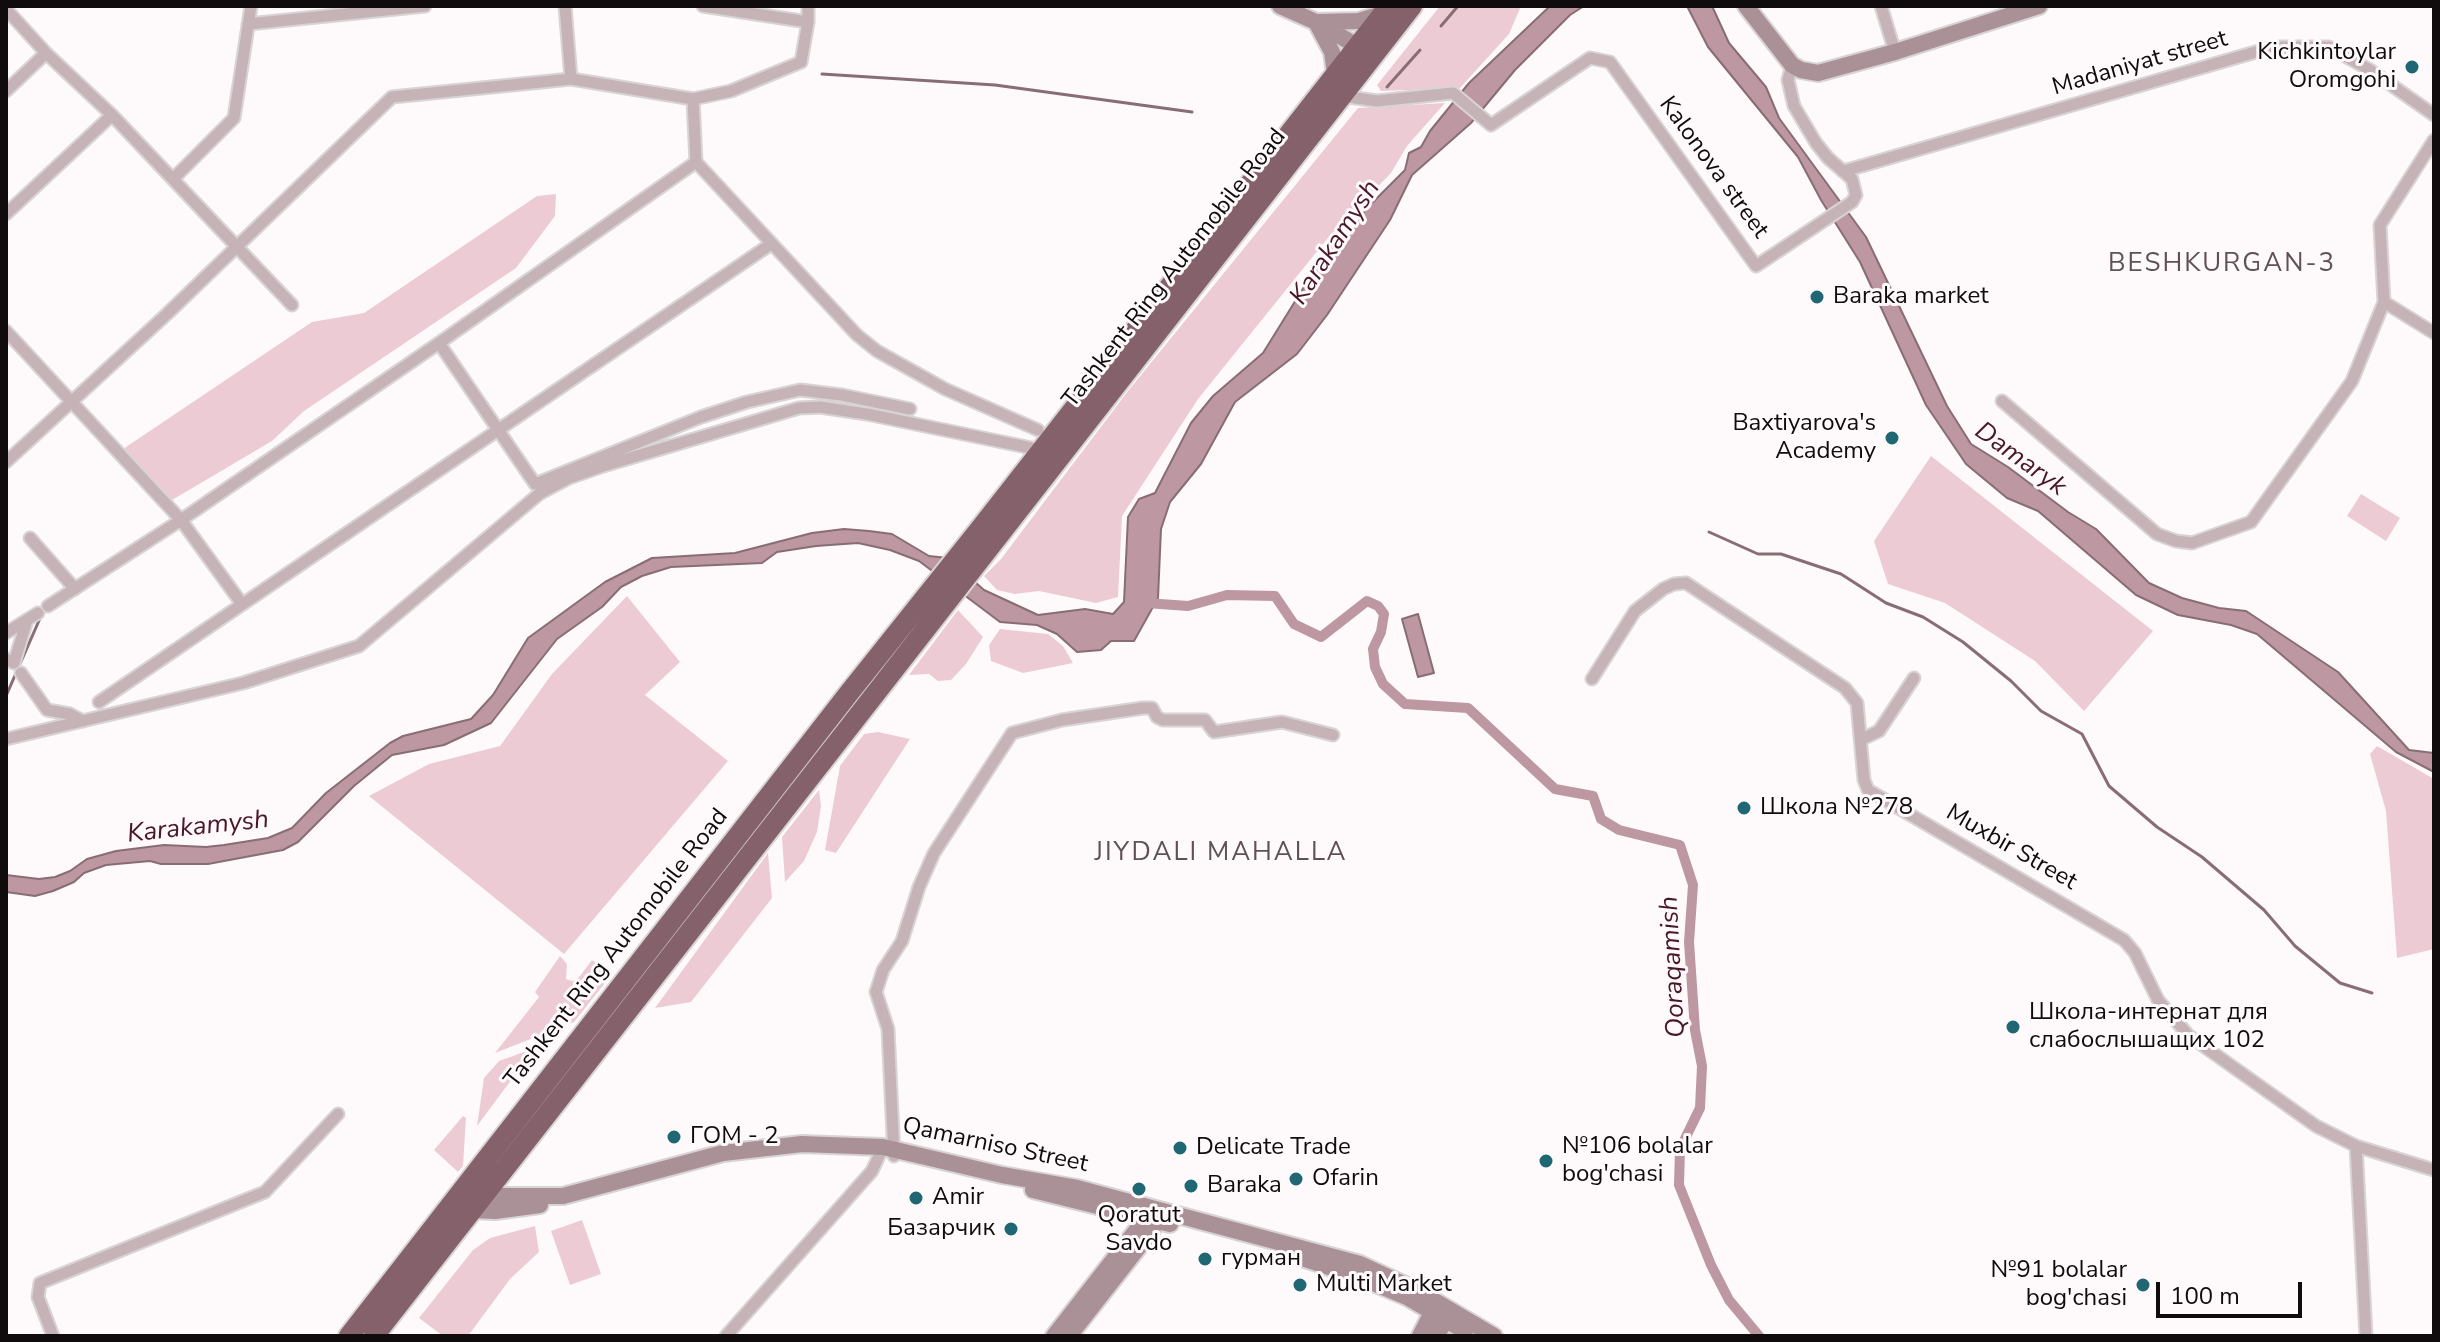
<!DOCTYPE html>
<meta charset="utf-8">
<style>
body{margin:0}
#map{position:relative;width:2440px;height:1342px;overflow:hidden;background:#fefafb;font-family:"Nunito Sans",sans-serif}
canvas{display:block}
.frame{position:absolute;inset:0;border:8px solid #100b0c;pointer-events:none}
.scale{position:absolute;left:2156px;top:1282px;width:146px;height:36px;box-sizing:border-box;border:4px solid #100b0c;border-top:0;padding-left:10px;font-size:24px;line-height:28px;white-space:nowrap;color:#100b0c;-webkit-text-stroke:6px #fefafb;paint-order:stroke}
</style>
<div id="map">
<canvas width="2440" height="1342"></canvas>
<div class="frame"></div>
<div class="scale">100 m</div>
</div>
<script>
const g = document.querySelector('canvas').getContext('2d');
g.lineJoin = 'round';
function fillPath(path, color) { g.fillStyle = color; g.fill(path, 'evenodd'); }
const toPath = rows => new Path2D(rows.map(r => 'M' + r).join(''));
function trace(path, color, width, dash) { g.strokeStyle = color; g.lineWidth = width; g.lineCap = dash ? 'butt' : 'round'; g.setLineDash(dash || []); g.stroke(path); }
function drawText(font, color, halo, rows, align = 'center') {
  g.font = font + ' "Nunito Sans",sans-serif'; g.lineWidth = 6; g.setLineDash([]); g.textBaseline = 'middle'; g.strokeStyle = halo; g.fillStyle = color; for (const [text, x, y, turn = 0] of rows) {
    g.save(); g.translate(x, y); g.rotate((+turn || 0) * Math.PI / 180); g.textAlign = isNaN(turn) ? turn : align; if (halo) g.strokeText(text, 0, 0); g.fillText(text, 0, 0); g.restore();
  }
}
fillPath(toPath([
 [1440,6,1521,6,1509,34,1460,88,1381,91,1377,85],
 [1445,103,1407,146,1391,173,1327,239,1198,399,1122,516,1118,597,1096,603,1039,591,1015,594,997,590,984,576,1001,559,1128,391,1358,108],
 [556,194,555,216,516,268,304,411,272,441,172,500,123,449,312,322,364,313,537,196],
 [1931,456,2153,631,2084,711,2035,661,1945,603,1888,584,1874,541],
 [2361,494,2400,518,2386,541,2347,516],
 [627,596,680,662,645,695,728,761,564,954,369,796,429,764,500,746,552,674],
 [958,610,983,637,966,664,951,680,938,681,929,674,909,675],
 [1000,629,1048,634,1063,646,1073,663,1023,673,991,661,989,645],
 [878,732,910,739,836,853,825,850,840,766,864,734],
 [2377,746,2434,779,2434,949,2397,958,2386,811,2370,754],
 [819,790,821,806,817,832,804,861,785,882,782,837],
 [768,853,772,898,691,1002,655,1008],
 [560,956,567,964,566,979,572,981,577,980,592,960,612,974,574,1022,495,1053,539,997,535,992],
 [535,1048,477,1126,484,1078,499,1061],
 [463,1116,466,1118,463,1166,458,1172,434,1150],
 [582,1220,601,1274,570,1285,551,1231],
 [535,1226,539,1252,510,1279,468,1336,443,1336,419,1318,473,1250,490,1238]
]), '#edcbd4');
const water = toPath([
 [1550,6,1584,6,1570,15,1515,70,1471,123,1412,175,1390,220,1327,315,1297,354,1235,402,1201,464,1170,502,1161,529,1158,598,1134,641,1111,641,1101,650,1077,652,1057,634,1037,625,1000,622,919,561,890,550,858,543,816,546,777,552,762,563,671,567,642,576,621,587,602,607,557,639,491,723,444,745,392,755,354,786,298,842,283,850,208,864,161,864,150,861,106,865,84,873,74,882,53,891,35,896,6,892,6,875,39,879,55,877,70,871,87,859,116,851,164,845,206,847,224,845,268,838,292,828,326,793,390,743,403,736,471,719,493,695,528,638,605,582,652,558,735,553,812,533,844,529,869,531,892,534,929,556,948,558,984,590,1038,615,1085,609,1113,614,1124,602,1128,517,1139,499,1155,493,1191,423,1213,396,1263,353,1312,274,1340,236,1349,236,1366,209,1405,170,1409,153,1421,147,1430,131,1469,83,1550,6],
 [1687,6,1712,6,1729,43,1766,87,1779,118,1866,237,1947,406,1971,444,2008,467,2068,512,2096,529,2149,583,2182,598,2219,608,2246,611,2338,672,2409,750,2434,753,2434,772,2396,752,2257,634,2231,625,2178,615,2136,595,2038,511,2007,498,1966,464,1926,405,1860,262,1821,200,1798,157,1708,47,1687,6],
 [1418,614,1434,673,1418,677,1402,619,1418,614]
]);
fillPath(water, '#bd97a1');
trace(water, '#896d74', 2);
trace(toPath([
 [1441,26,1458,6],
 [822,74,995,85,1192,112],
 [1387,87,1420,50],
 [1709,532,1758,554,1781,554,1841,574,1886,603,1923,617,1963,642,2011,681,2041,711,2082,734,2109,786,2157,827,2202,857,2264,910,2295,946,2340,983,2372,993],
 [6,696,41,616]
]), '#896d74', 3);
trace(toPath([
 [1146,603,1188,606,1227,595,1275,596,1294,624,1321,637,1367,601,1378,606,1384,614,1381,632,1373,649,1375,667,1383,684,1405,704,1468,708,1555,789,1593,796,1601,819,1619,830,1680,845,1693,885,1689,942,1695,1030,1702,1066,1700,1108,1680,1149,1679,1185,1711,1265,1729,1300,1759,1336]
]), '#bd97a1', 10);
const street = toPath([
 [565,6,571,79],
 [703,6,808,22,808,6],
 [1881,6,1895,52],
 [6,9,46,53,112,115,292,305],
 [248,24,425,6],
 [6,91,46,53],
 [1342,96,1377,101,1453,93,1491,125,1590,58,1610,62,1756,266,1852,202,1856,195,1852,179,1828,158,1816,143,1794,106,1788,80,1792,65],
 [2434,140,2380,225,2384,302,2434,333],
 [696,162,857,335,877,351,945,389,1038,430],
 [1844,171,2273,47,2329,47,2370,70,2434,115],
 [173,179,234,118,251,6],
 [6,214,112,115],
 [6,331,181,520,48,606],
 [439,343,535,484,701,417,747,402,800,390,842,395,910,409],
 [2002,401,2157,534,2176,541,2192,543,2251,522,2352,381,2384,302],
 [6,462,168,313,392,97,571,79,693,99],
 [30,538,75,589],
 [242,604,181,520,439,343,696,162,693,99,731,91,801,62,808,22],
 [6,633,38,613],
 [6,659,14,663,27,620],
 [21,673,47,710,70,714,83,721],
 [1592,679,1635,611,1663,589,1674,584,1686,583,1845,688,1857,703,1864,780,1868,790,2124,940,2135,953,2158,1000,2188,1035,2316,1126,2356,1146,2434,1170],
 [99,702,771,244],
 [6,739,243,683,359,646,539,494,569,478,603,466,799,408,820,407,867,414,1041,450],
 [1862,739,1879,731,1914,678],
 [2356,1146,2366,1336],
 [894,1156,888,1029,876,992,883,970,902,941,919,887,934,853,1012,733,1062,720,1143,708,1152,708,1157,717,1163,720,1205,720,1214,732,1282,722,1333,735],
 [53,1336,38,1297,40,1283,265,1192,338,1114],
 [726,1336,872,1171,883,1147]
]);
const secondary = toPath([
 [1280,6,1316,22,1357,46],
 [1746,6,1792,65,1801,70,1818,73,1895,52,2039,6],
 [1318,22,1359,21,1382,14],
 [1317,24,1332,52,1335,74],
 [1033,1190,1170,1224],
 [478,1192,483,1196,563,1196,723,1153,802,1144,883,1147,1002,1175,1077,1188,1360,1264,1416,1290,1494,1336],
 [466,1204,472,1210,495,1211,540,1205],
 [1305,1259,1364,1279,1407,1297,1465,1331],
 [1054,1336,1150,1213],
 [1069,1336,1152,1230,1156,1221,1154,1211],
 [1420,1336,1432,1312,1440,1308],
 [1436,1336,1446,1320,1445,1311]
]);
const highway = toPath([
 [349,1336,849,693,983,525,1389,6],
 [374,1336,1412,6]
]);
trace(street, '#d8d4d5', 15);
trace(secondary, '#d8d4d5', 20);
trace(highway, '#d8d4d5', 24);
trace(street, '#c5b3b8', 11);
trace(secondary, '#aa9097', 16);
trace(highway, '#85626b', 20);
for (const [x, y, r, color] of [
 [2412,67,8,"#1e6773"],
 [1817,297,8,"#1e6773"],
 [1892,438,8,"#1e6773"],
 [1744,808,8,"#1e6773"],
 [2013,1027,8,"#1e6773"],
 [674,1137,8,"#1e6773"],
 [1180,1148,8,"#1e6773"],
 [1546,1161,8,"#1e6773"],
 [1296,1179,8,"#1e6773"],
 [1191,1186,8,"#1e6773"],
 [1139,1189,8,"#1e6773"],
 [916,1198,8,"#1e6773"],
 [1011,1229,8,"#1e6773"],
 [1205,1259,8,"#1e6773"],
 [1300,1285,8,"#1e6773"],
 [2143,1285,8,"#1e6773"]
]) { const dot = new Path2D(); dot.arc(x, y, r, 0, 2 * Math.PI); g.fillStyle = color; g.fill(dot); trace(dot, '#fefafb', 3); }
drawText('24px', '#100b0c', '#fefafb', [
 ["Kichkintoylar",2396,53,"right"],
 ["Oromgohi",2396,81,"right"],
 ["Baraka market",1833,297],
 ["Baxtiyarova's",1876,424,"right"],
 ["Academy",1876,452,"right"],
 ["Школа №278",1760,808],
 ["Школа-интернат для",2029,1013],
 ["слабослышащих 102",2029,1041],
 ["ГОМ - 2",690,1137],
 ["№106 bolalar",1562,1147],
 ["bog'chasi",1562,1175],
 ["Delicate Trade",1196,1148],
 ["Ofarin",1312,1179],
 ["Baraka",1207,1186],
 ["Amir",932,1198],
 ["Qoratut",1139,1216,"center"],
 ["Savdo",1139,1244,"center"],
 ["Базарчик",995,1229,"right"],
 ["гурман",1221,1259],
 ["№91 bolalar",2127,1271,"right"],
 ["bog'chasi",2127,1299,"right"],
 ["Multi Market",1316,1285]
], 'left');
drawText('24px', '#100b0c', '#fefafb', [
 ["Madaniyat street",2140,64,-16],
 ["Kalonova street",1713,168,54],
 ["Tashkent Ring Automobile Road",1175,269,-52],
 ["Muxbir Street",2011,848,30],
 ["Tashkent Ring Automobile Road",617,949,-52],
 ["Qamarniso Street",995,1146,12]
]);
drawText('italic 26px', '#481729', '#fefafb', [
 ["Karakamysh",1336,243,-57],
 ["Damaryk",2020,460,36],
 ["Karakamysh",198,828,-6],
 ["Qoraqamish",1674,967,-93]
]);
g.letterSpacing = '2px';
drawText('26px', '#605155', '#fefafb', [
 ["BESHKURGAN-3",2222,265],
 ["JIYDALI MAHALLA",1221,854]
]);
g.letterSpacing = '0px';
</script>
